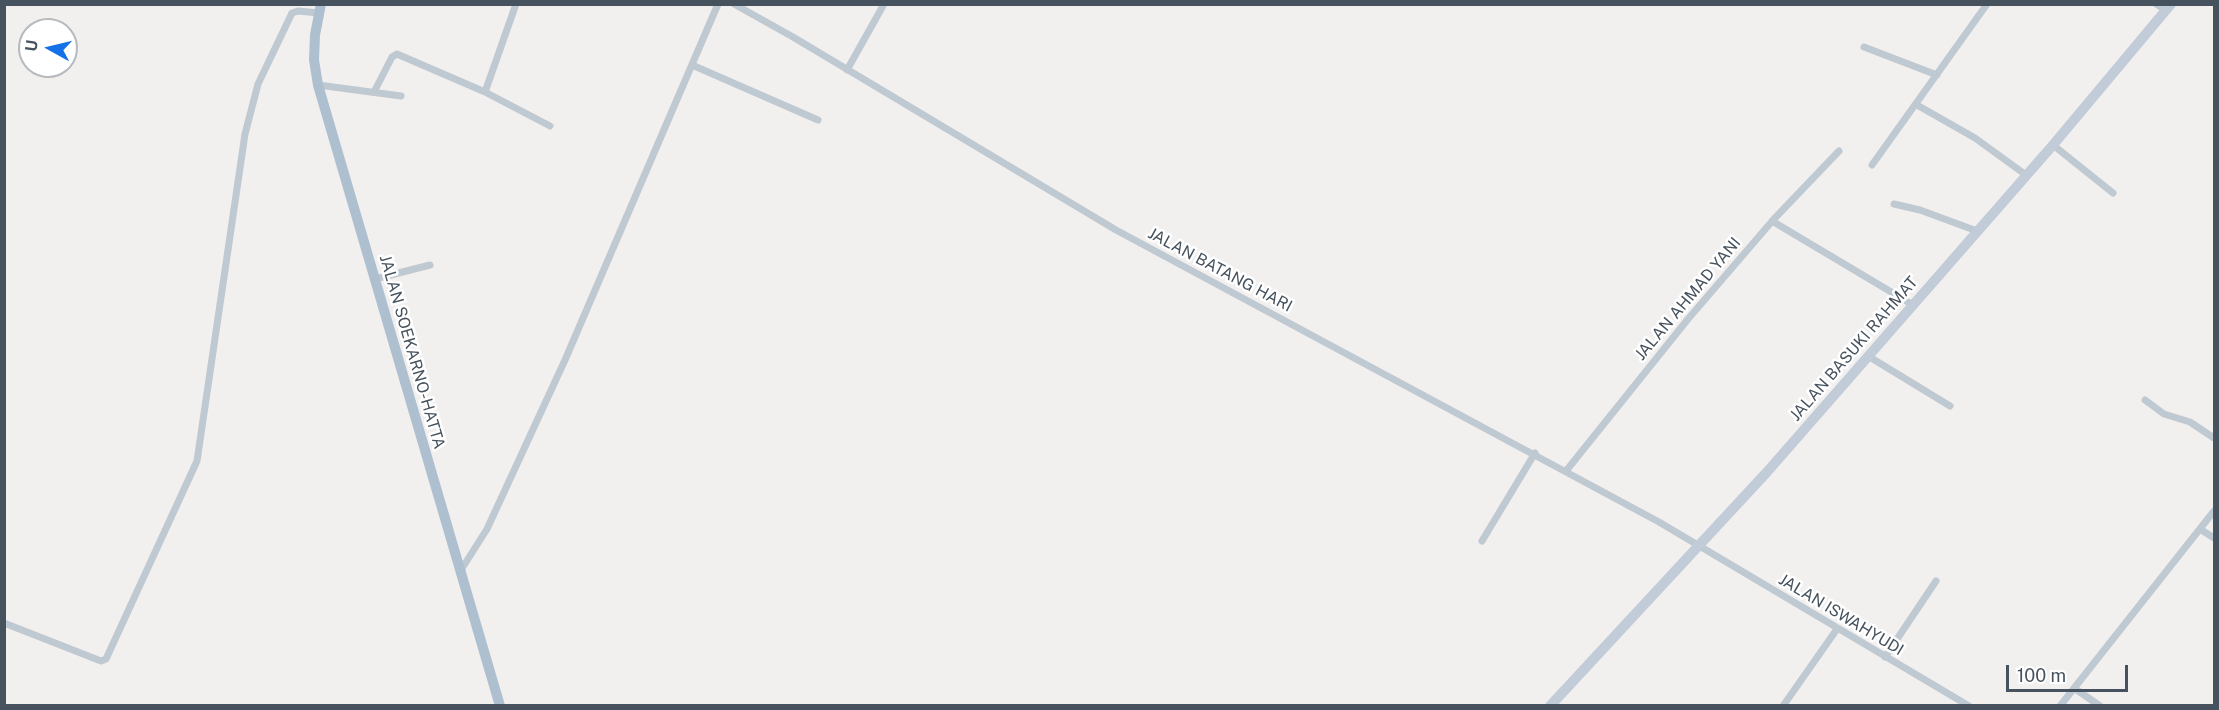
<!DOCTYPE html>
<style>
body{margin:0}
#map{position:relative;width:2219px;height:710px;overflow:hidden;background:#f2efef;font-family:"Public Sans",sans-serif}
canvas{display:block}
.frame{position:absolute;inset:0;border:6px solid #46525d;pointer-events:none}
.north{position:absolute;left:18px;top:18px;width:60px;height:60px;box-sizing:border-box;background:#fff;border:2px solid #b5babe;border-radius:50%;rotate:278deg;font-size:16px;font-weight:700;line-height:24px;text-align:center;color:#46525d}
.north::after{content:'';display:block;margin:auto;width:21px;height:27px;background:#1471e7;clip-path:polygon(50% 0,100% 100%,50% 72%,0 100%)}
.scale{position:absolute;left:2006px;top:665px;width:122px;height:27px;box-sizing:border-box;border:3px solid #46525d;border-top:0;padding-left:8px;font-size:18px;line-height:21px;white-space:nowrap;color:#46525d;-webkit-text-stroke:4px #fff;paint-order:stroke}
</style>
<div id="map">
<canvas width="2219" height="710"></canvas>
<div class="frame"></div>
<div class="north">U</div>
<div class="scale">100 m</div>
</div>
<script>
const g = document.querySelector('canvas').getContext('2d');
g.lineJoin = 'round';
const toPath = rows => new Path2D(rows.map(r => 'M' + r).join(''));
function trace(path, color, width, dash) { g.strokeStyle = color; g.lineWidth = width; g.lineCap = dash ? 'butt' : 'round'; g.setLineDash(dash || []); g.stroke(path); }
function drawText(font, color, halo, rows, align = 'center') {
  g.font = font + ' "Public Sans",sans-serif'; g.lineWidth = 5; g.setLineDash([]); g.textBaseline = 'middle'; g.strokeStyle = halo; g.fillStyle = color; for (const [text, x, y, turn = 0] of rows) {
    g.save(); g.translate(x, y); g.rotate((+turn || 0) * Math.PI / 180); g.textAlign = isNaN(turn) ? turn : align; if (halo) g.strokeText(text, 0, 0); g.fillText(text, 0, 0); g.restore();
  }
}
trace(toPath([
 [734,4,793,37,1116,230,1659,522,1969,706],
 [2156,4,2166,10],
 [1864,47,1937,75],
 [692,65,818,120],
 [847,70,884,4],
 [318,85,401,96],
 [374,92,392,57,397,54,485,92,550,126],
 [485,92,516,4],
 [1917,105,1975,138,2026,175],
 [2053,145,2113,193],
 [1872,165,1987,4],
 [1894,204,1920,210,1977,231],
 [1772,221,1913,305],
 [375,279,430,265],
 [1868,356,1950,406],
 [2145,400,2164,414,2190,422,2214,438],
 [1566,471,1688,319,1774,219,1839,151],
 [2200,529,2214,538],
 [1482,541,1535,453],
 [461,570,487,529,565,360,718,4],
 [4,623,101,661,106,659,197,461,245,134,258,84,292,13,298,11,319,13],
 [1885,657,1936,581],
 [2074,688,2100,706],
 [1783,706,1837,629],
 [2060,706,2214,511]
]), '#bfc9d1', 7);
trace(toPath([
 [1550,706,1767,472,2053,145,2171,4]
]), '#c1ccd8', 10);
trace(toPath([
 [321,4,315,35,314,60,318,85,500,706]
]), '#aebfcf', 10);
drawText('16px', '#46525d', '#fff', [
 ["JALAN BATANG HARI",1220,270,28],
 ["JALAN AHMAD YANI",1688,299,-50],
 ["JALAN BASUKI RAHMAT",1854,349,-49],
 ["JALAN SOEKARNO-HATTA",412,352,74],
 ["JALAN ISWAHYUDI",1841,615,31]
]);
</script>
